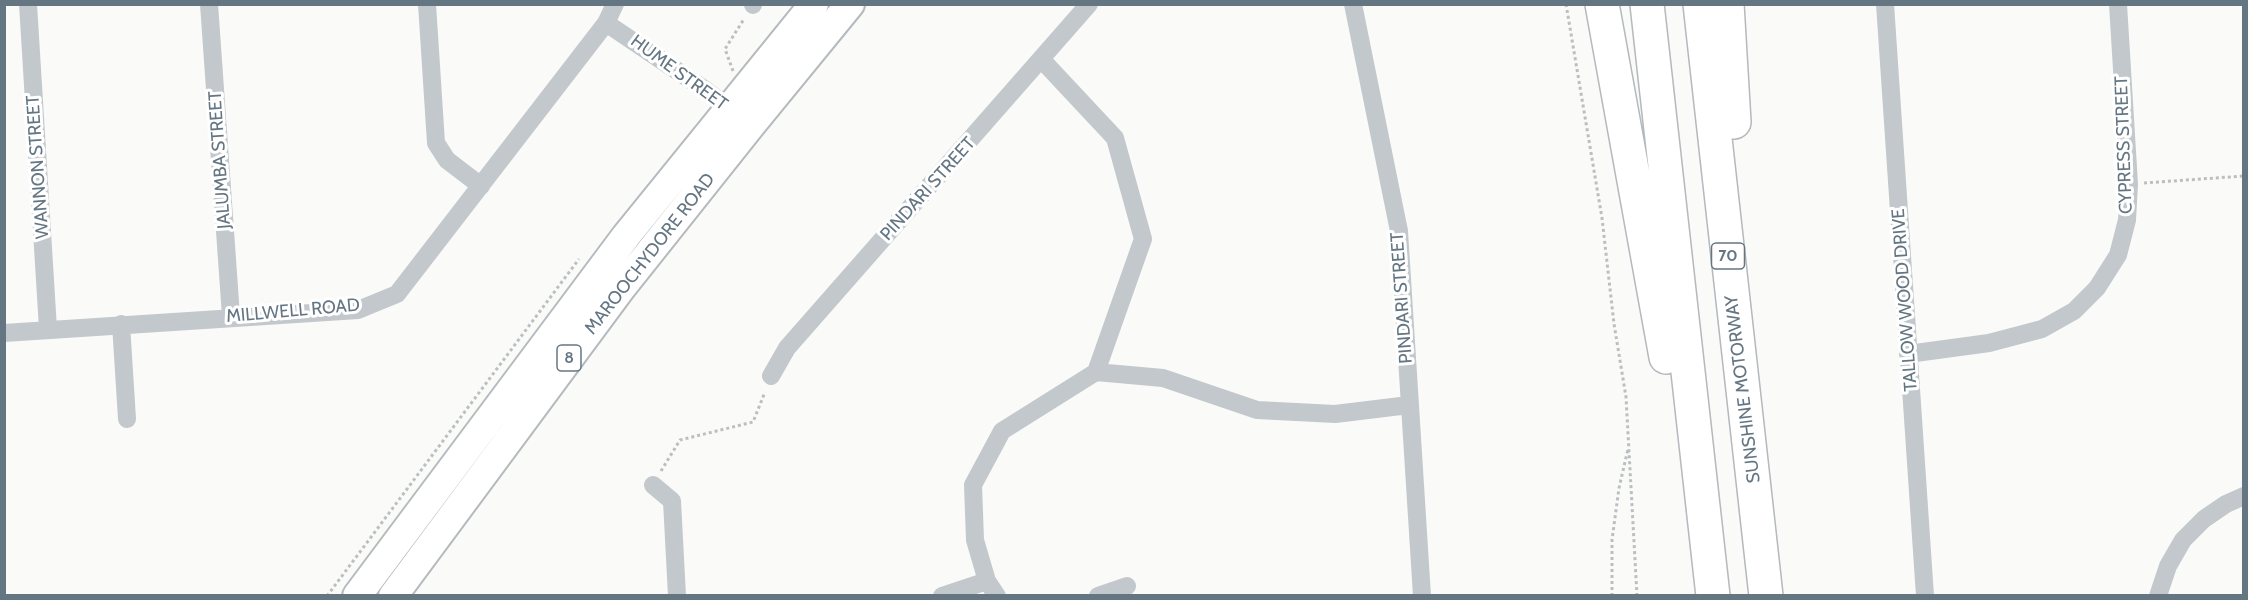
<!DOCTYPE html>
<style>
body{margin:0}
#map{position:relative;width:2248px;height:600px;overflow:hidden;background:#fafaf8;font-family:Cabin,sans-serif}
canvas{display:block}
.frame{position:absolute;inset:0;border:6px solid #657683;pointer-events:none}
</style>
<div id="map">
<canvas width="2248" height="600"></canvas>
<div class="frame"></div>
</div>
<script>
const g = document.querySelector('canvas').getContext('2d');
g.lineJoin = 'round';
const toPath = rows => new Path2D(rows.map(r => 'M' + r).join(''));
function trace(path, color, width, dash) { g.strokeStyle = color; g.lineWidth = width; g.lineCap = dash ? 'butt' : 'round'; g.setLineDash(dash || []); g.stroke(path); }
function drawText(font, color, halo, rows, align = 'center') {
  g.font = font + ' Cabin,sans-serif'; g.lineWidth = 6; g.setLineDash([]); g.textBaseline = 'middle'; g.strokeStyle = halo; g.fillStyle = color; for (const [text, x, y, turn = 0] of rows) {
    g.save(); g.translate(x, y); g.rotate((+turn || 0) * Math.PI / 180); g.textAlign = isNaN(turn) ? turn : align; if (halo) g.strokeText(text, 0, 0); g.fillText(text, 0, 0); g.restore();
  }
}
const primary = toPath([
 [357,596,626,236,814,4],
 [393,596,622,287,751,125,850,4]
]);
const motorway = toPath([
 [1602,4,1666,357],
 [1647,4,1713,596],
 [1700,4,1766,596],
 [1727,4,1734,122]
]);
trace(primary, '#b5babe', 32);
trace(motorway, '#b4b9bd', 36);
trace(toPath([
 [1566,4,1602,218,1614,324,1626,397,1637,596],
 [733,71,725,49,744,19],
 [2144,183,2244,176],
 [661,471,680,440,753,422,765,392],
 [327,596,579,259],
 [1612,596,1612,540,1619,488,1628,449]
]), '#bbbfc2', 3, [3, 3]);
trace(toPath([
 [28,4,48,329],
 [209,4,231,316],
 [427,4,436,143,447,160,481,186],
 [1353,4,1399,231,1422,596],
 [1885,4,1925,596],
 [753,5,753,4],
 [606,23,704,89,738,115],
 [1042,60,1115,138,1143,239,1096,372],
 [121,324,127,419],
 [4,333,358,310,397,294,606,23,615,4],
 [1908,354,1989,343,2042,329,2074,311,2097,288,2118,255,2127,220,2129,184,2118,4],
 [771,376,787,348,1089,4],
 [653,485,672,501,677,596],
 [942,596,987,581],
 [997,596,987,581,975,540,973,485,1002,431,1096,372,1163,378,1257,410,1335,414,1409,405],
 [1098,596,1127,586],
 [2158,596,2168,566,2183,540,2204,519,2226,504,2244,496]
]), '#c3c8cc', 18);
trace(primary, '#fff', 28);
trace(motorway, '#fff', 33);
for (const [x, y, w] of [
 [1728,256,33],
 [569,358,24]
]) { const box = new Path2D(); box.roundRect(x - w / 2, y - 13, w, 26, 4.5); g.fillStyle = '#fff'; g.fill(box); trace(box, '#657683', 1.5); }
drawText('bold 16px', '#657683', null, [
 ["70",1728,256],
 ["8",569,358]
]);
drawText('18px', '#657683', '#fff', [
 ["HUME STREET",679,73,36],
 ["CYPRESS STREET",2124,145,-92],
 ["JALUMBA STREET",220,160,-94],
 ["WANNON STREET",38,167,-94],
 ["PINDARI STREET",928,189,-48],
 ["MAROOCHYDORE ROAD",650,254,-52],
 ["PINDARI STREET",1402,298,-94],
 ["TALLOW WOOD DRIVE",1905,300,-94],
 ["MILLWELL ROAD",293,311,-5],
 ["SUNSHINE MOTORWAY",1743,389,-97]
]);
</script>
